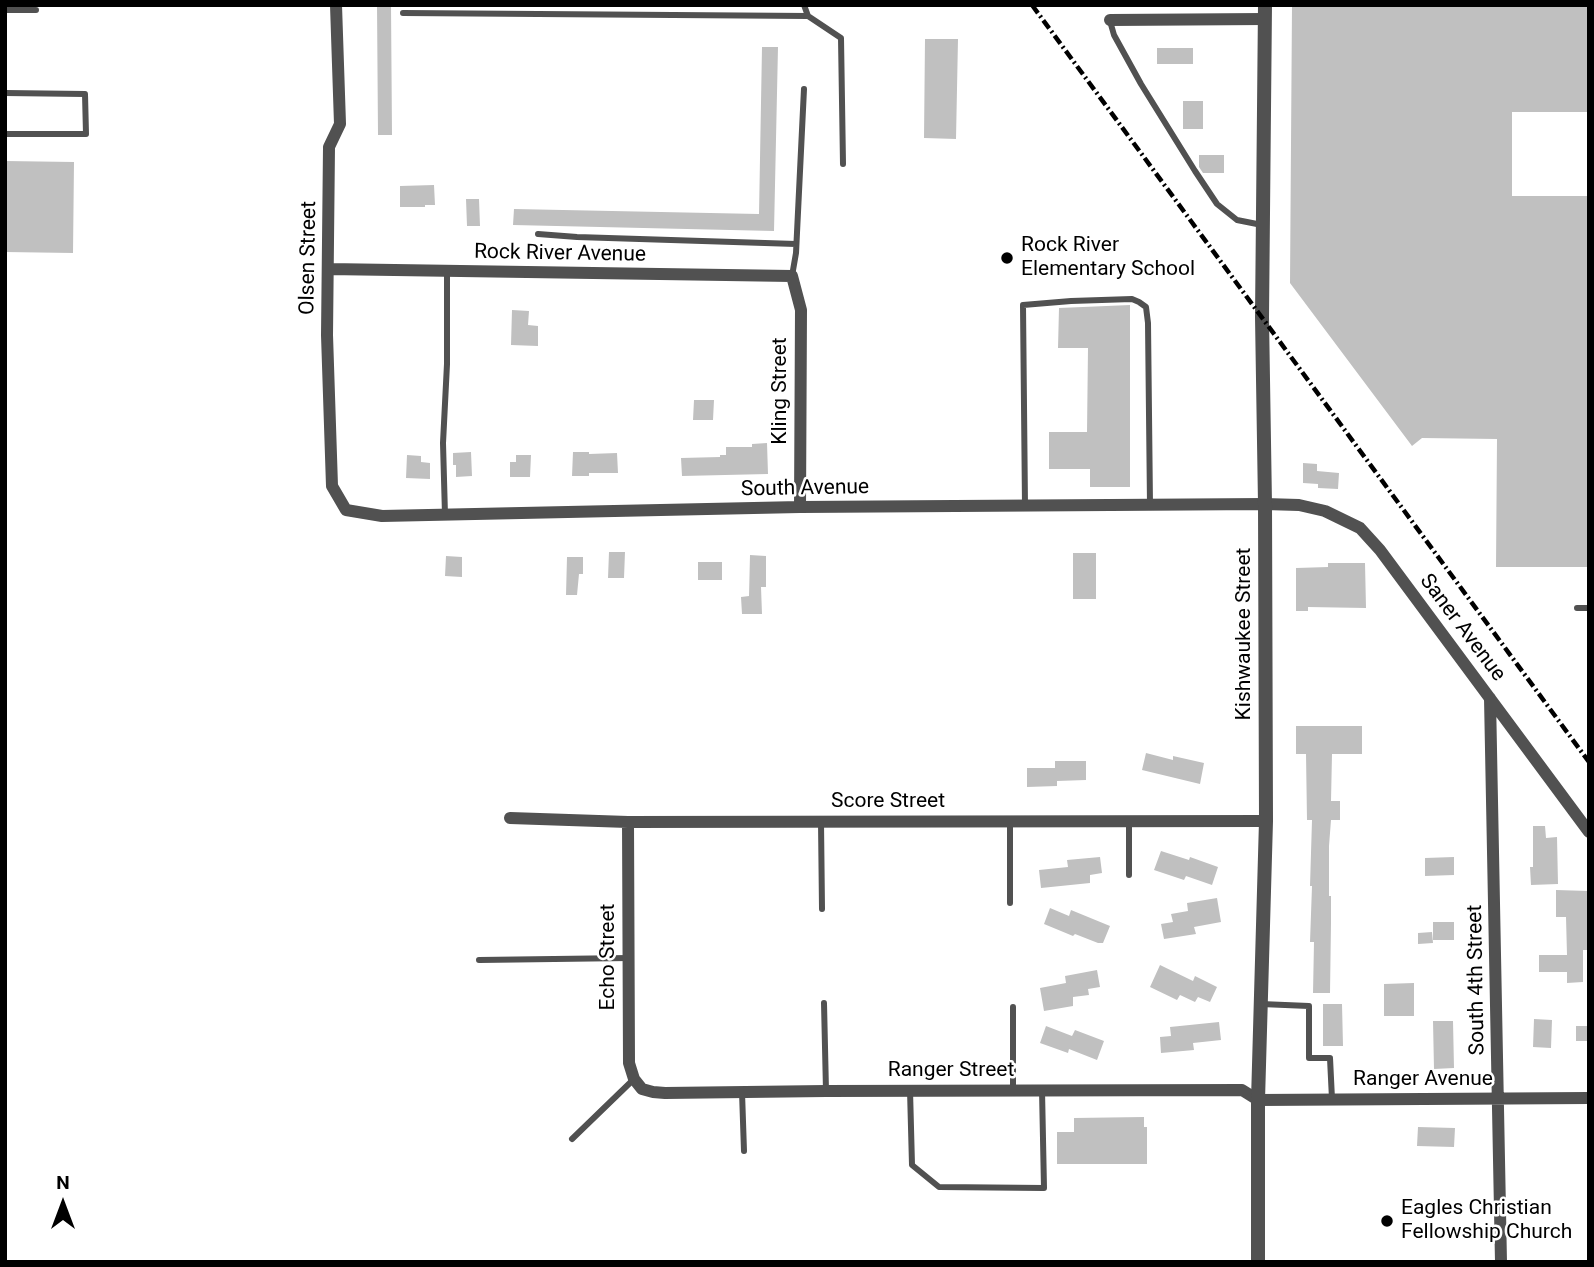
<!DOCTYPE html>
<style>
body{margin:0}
#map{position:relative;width:1594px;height:1267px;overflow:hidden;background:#fff;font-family:Roboto,sans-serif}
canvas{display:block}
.frame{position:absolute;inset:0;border:7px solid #000;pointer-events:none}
.north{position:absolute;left:28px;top:1169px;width:70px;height:70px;-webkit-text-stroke:5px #fff;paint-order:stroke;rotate:0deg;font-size:19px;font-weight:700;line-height:28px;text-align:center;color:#000}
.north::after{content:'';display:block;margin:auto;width:24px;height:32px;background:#000;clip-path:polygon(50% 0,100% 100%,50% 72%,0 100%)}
</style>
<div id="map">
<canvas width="1594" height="1267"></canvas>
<div class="frame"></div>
<div class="north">N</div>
</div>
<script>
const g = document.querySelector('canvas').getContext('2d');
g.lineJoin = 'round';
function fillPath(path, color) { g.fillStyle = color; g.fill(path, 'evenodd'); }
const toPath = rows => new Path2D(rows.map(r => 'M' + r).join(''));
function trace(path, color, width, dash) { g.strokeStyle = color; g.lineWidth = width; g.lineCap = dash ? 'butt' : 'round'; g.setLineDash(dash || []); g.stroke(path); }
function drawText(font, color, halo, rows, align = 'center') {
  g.font = font + ' Roboto,sans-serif'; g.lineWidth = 5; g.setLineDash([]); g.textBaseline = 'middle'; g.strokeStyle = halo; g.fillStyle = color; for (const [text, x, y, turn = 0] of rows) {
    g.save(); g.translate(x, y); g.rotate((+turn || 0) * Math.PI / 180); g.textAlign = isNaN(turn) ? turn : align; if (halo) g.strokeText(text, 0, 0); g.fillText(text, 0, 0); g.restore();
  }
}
fillPath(toPath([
 [377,5,391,5,392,135,378,135],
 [1292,5,1589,5,1589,112,1512,112,1512,196,1589,196,1589,567,1496,567,1497,439,1422,438,1412,446,1290,283],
 [925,39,958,39,956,139,924,138],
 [762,47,778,47,774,231,513,225,514,209,759,214],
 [1157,48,1193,48,1193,64,1157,64],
 [1183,101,1203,101,1203,129,1183,129],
 [1199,155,1224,155,1224,173,1203,173,1199,167],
 [5,161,74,162,73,253,5,252],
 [434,185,435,205,425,205,425,207,400,207,400,186],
 [466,199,479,199,480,226,467,226],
 [1130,305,1130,487,1090,487,1090,469,1049,469,1049,432,1087,432,1088,348,1058,348,1059,308],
 [512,310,529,311,528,325,538,326,538,346,511,345],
 [694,400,714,400,713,420,693,420],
 [767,443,768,474,682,476,681,458,720,457,720,455,726,455,726,447,752,447,752,444],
 [471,452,472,476,456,477,456,465,453,465,453,453],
 [573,452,589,452,589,454,617,453,618,473,589,473,589,476,572,476],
 [407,455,421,456,421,462,430,463,430,479,406,478],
 [516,455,531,455,530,477,510,477,510,462,516,462],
 [1303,463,1317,464,1317,471,1339,473,1338,489,1318,488,1318,484,1303,483],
 [609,552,625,552,624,578,608,578],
 [1073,553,1096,553,1096,599,1073,599],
 [750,555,766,556,766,587,761,587,762,614,742,614,741,597,749,596],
 [446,556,462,557,462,577,445,576],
 [567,557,583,557,583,574,579,574,577,595,566,595],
 [698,562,722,562,722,580,698,580],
 [1328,563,1365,563,1366,608,1308,607,1308,611,1296,611,1296,568,1328,567],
 [1296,726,1362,726,1362,754,1332,754,1331,801,1340,801,1340,820,1331,820,1329,846,1329,896,1331,896,1331,923,1330,993,1313,993,1314,942,1310,942,1312,886,1310,886,1312,820,1307,820,1306,754,1296,754],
 [1146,753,1173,760,1173,756,1204,763,1200,784,1142,770],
 [1055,761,1086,761,1086,780,1057,781,1057,786,1027,787,1027,768,1055,768],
 [1533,826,1545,826,1546,838,1557,837,1558,884,1531,885,1530,867,1533,867],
 [1161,851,1189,860,1190,857,1218,867,1212,885,1186,876,1184,880,1154,870],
 [1100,857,1102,873,1090,875,1090,883,1041,888,1039,870,1068,867,1067,860],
 [1454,857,1454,875,1425,876,1425,858],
 [1556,890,1589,891,1589,944,1588,950,1583,950,1583,982,1567,983,1567,972,1539,972,1539,955,1567,955,1566,917,1556,917],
 [1217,898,1221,922,1194,927,1196,934,1164,939,1161,924,1173,922,1171,914,1188,911,1187,903],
 [1050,908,1069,916,1071,910,1110,926,1103,943,1098,943,1075,934,1073,936,1044,924],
 [1433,922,1454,922,1454,940,1433,940],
 [1432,932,1433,943,1418,944,1418,933],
 [1160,965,1193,981,1195,976,1217,987,1210,1002,1198,997,1195,1002,1180,995,1177,1000,1150,987],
 [1097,970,1100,987,1088,989,1089,995,1073,997,1073,1006,1044,1011,1040,988,1066,983,1065,976],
 [1414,983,1414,1016,1384,1016,1384,984],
 [1323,1004,1342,1004,1343,1046,1323,1046],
 [1534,1019,1552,1020,1551,1048,1533,1047],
 [1433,1021,1453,1021,1454,1068,1434,1069],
 [1219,1022,1221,1040,1193,1043,1194,1050,1161,1053,1160,1037,1171,1036,1170,1027],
 [1046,1026,1072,1036,1075,1030,1104,1041,1097,1060,1069,1049,1068,1053,1040,1043],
 [1576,1026,1589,1026,1589,1041,1576,1041],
 [1144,1117,1144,1127,1147,1127,1147,1164,1057,1164,1057,1132,1074,1132,1074,1118],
 [1418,1127,1455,1128,1454,1147,1417,1146]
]), '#c0c0c0');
trace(toPath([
 [5,10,36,10],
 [403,13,808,16,804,5],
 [808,16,841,38,843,164],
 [1110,21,1114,35,1141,84,1195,171,1217,204,1237,220,1262,225],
 [5,93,85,94,86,134,5,134],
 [538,234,577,237,796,244],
 [792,276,796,253,804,89],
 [1025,506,1023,305,1071,301,1132,299,1139,302,1146,307,1148,323,1150,505],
 [445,515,443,443,447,364,447,272],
 [1577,608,1589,608],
 [1129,821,1129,875],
 [821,822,822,909],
 [1010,822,1010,903],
 [479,960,629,958],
 [824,1003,826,1091],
 [1261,1004,1309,1006,1309,1058,1330,1058,1332,1099],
 [1013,1007,1013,1090],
 [910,1090,912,1165,939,1187,1044,1188,1042,1090],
 [742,1092,744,1151],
 [572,1139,634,1079]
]), '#515151', 6);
trace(toPath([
 [336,5,340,124,329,147,327,335,332,486,346,510,382,516,800,507,1265,504,1299,505,1325,511,1360,528,1380,550,1589,832],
 [1110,20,1265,19],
 [328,269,792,276,801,310,800,507],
 [1490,698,1501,1262],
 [510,818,628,822,1266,821],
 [628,822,629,1063,634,1079,642,1089,653,1092,665,1093,826,1091,1242,1090,1258,1100,1589,1098]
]), '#515151', 12);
trace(toPath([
 [1258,1262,1258,1100,1266,821,1265,504,1262,317,1265,5]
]), '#515151', 14);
trace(toPath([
 [1032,5,1589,762]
]), '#000', 4.5, [10, 3.5, 2, 3.5]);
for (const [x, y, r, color] of [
 [1007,258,7,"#000"],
 [1387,1221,7,"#000"]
]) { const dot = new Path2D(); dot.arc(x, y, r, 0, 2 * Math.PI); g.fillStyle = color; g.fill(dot); trace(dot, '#fff', 2.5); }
drawText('21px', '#000', '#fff', [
 ["Rock River",1021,246],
 ["Elementary School",1021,270],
 ["Eagles Christian",1401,1209],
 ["Fellowship Church",1401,1233]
], 'left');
drawText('21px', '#000', '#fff', [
 ["Rock River Avenue",560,254,1],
 ["Olsen Street",309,258,-89],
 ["Kling Street",781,391,-90],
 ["South Avenue",805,489,-1],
 ["Saner Avenue",1462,628,53],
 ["Kishwaukee Street",1245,634,-90],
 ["Score Street",888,802],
 ["Echo Street",609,957,-90],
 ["South 4th Street",1477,980,-91],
 ["Ranger Street",951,1071],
 ["Ranger Avenue",1423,1080]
]);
</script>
